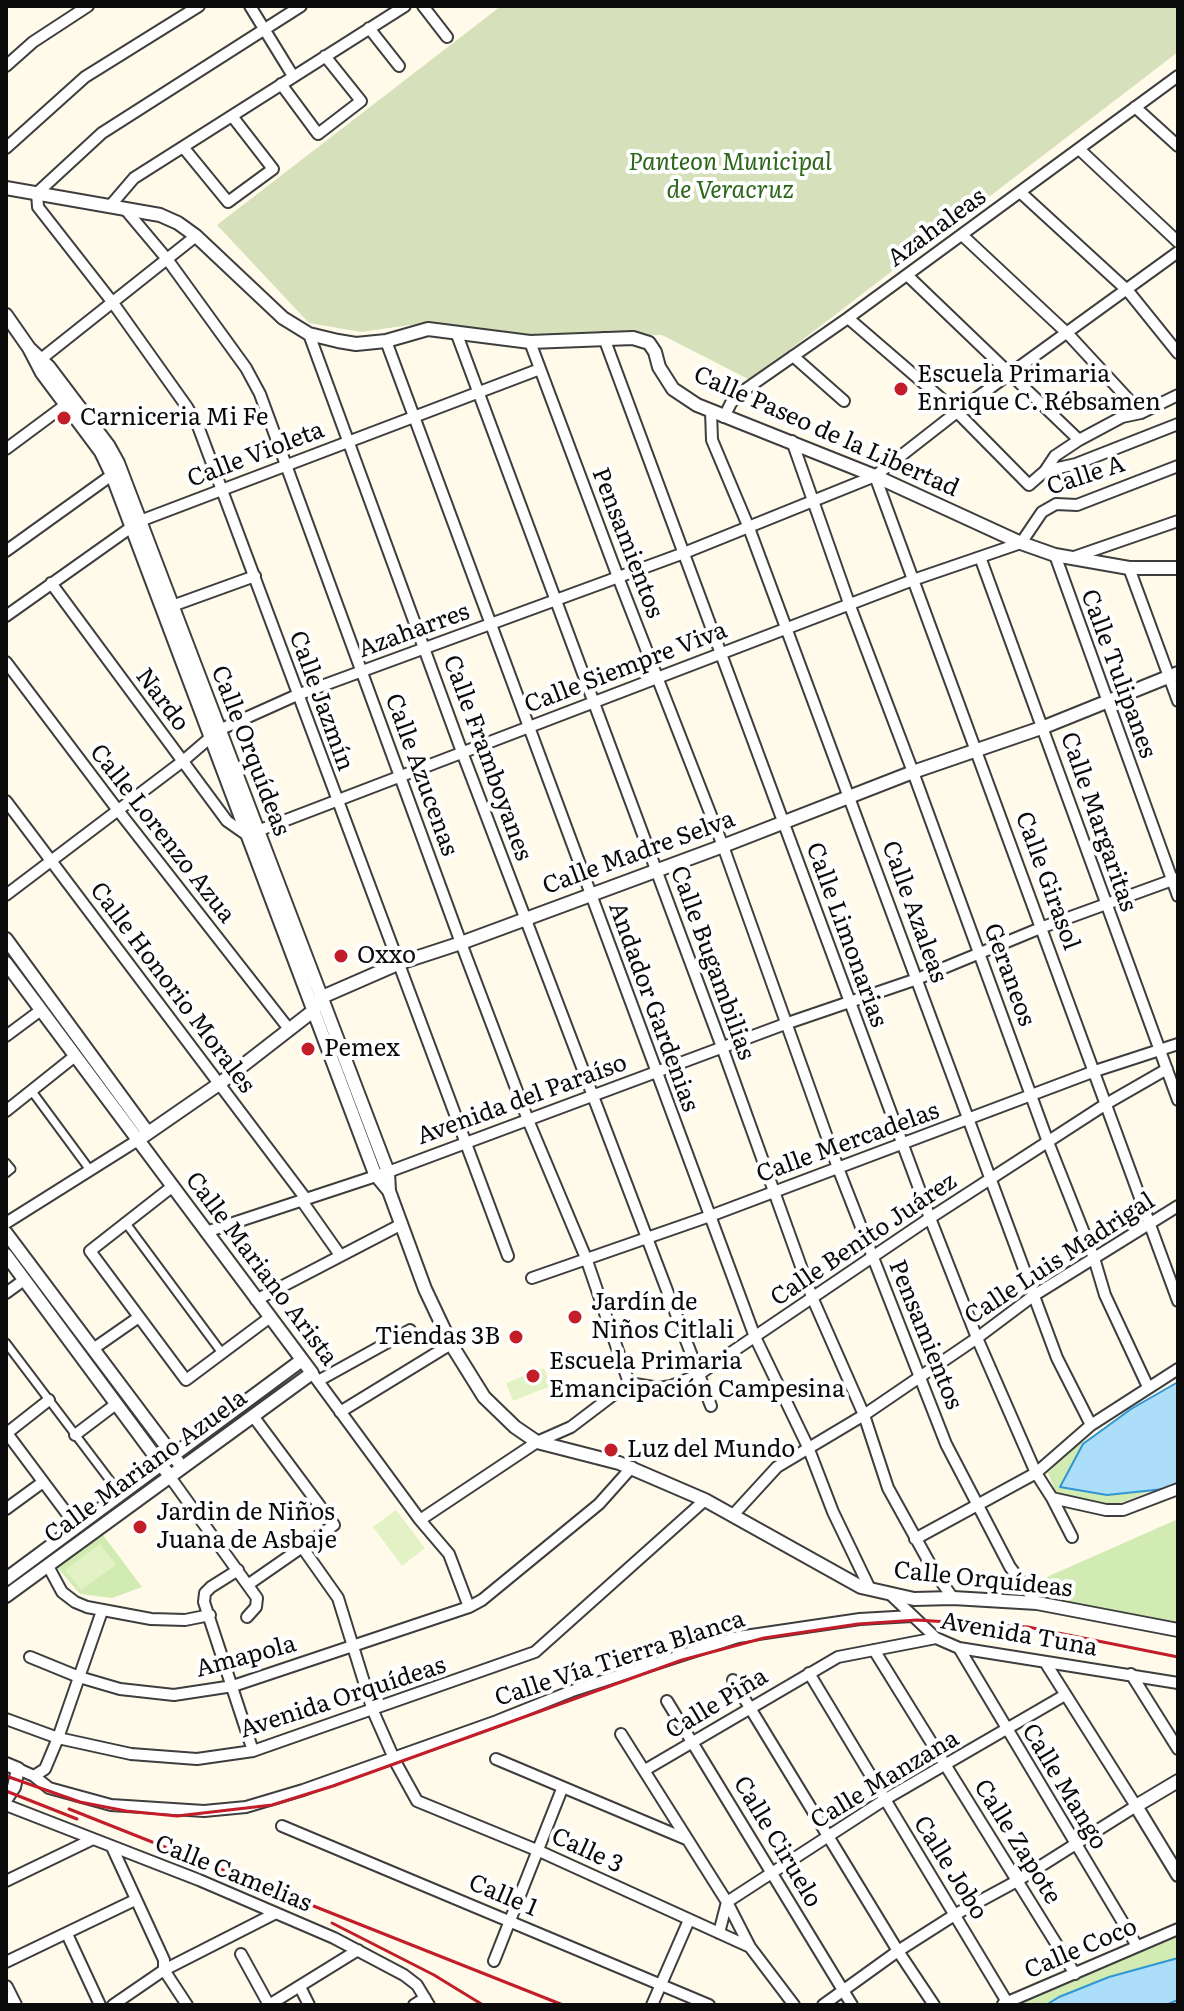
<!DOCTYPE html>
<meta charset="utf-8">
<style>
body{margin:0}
#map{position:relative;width:1184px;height:2011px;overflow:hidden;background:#fffaea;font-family:Literata,serif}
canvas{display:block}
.frame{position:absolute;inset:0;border:8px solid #0b0b0b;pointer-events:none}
</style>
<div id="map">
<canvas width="1184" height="2011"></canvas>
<div class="frame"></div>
</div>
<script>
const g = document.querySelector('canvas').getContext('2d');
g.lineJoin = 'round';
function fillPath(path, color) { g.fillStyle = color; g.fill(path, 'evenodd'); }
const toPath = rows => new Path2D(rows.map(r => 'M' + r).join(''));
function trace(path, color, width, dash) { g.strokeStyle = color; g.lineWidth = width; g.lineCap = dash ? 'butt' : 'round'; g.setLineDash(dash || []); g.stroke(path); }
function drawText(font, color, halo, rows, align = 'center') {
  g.font = font + ' Literata,serif'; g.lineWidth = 8; g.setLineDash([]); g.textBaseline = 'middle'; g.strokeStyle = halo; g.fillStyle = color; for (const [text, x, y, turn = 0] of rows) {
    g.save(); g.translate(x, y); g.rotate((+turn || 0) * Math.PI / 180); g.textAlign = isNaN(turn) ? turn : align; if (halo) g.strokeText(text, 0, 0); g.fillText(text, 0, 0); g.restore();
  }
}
fillPath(toPath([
 [6,1237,169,1455,162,1460,6,1250],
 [1178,1381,1178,1481,1107,1508,1059,1500,1048,1473,1067,1452],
 [1178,1519,1178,1625,1045,1602,1031,1584],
 [103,1535,142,1587,112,1598,80,1594,57,1567],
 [1178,1931,1178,2005,1005,2005]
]), '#d1ebb2');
fillPath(toPath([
 [501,6,1178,6,1178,52,750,380,662,335,534,337,431,322,361,332,309,323,217,225]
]), '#d6e1bb');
fillPath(toPath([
 [544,1368,551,1386,513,1401,506,1383],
 [396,1510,425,1548,402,1566,373,1527],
 [100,1544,116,1565,81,1590,65,1570]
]), '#e3f2c4');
const water = toPath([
 [1178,1382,1178,1483,1164,1489,1107,1495,1060,1487,1083,1444,1131,1409,1178,1382],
 [1178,1958,1178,2000,1166,2005,1046,2005,1059,1997,1109,1977,1178,1958]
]);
fillPath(water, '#acdef9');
trace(water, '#2f96d4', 2);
const pedestrian = toPath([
 [31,1090,90,1170],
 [6,1163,11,1169,6,1173],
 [125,1222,222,1353],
 [6,1343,121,1495]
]);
const minor = toPath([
 [250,6,293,76],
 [301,6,102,133,37,193,38,207,113,303,187,407,198,426,508,1256],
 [423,6,447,37],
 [369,28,399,66],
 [6,66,33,42,88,6],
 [281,84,318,134,361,101,325,56],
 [1135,107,1178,146],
 [183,147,228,202,273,169,232,116],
 [6,148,85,77,199,6],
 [1079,149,1178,242],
 [1020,192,1128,291,1178,353],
 [110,206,134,178,405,6],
 [125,209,167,259,246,368,260,394,461,943,528,1120,586,1258,629,1383],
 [962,235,1068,334,1141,413],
 [907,275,1079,440],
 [848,318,957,412,1029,485,1045,471,1076,464,1178,424],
 [456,332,722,1047,812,1297,864,1415,888,1488,935,1573,953,1598],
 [309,334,462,752,711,1406],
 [604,338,930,1218,977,1338,1036,1473,1052,1498,1072,1537],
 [386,341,755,1337,808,1447,833,1512,870,1589],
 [530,342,618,577,723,846,838,1168,946,1444,1010,1567,1037,1603],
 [793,356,844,401],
 [36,363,196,236],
 [711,411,712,440,749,528,1057,1358,1091,1425],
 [724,417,731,403,746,389,848,318,1178,76],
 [792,441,850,606,913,772,1048,1142,1094,1258,1105,1295,1148,1387],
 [6,449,72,400],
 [1045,471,1055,456,1079,440,1122,417,1141,413,1178,395],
 [875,476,1178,1301],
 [6,551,116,472],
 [1055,555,1178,896],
 [980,557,1178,1100],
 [1074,557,1178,521],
 [1129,568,1178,701],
 [51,583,227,821,247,835,913,580,1021,543,1042,512,1056,504,1077,505,1178,466],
 [172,606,255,576],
 [6,616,140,521,540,369],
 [6,662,117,809,289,1029],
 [6,801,306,1199],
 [6,895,183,761,219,730,297,695,684,553,875,476,957,412,1178,252],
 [6,1036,41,1010],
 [6,1111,75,1056],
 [173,1186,90,1251,186,1380,269,1318],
 [302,1201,340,1255],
 [6,1223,138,1140],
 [206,1232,388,1172,785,1024,917,979,1043,927,1178,878],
 [532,1278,710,1216,1095,1071,1178,1044],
 [6,1293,24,1280],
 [256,1300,400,1225],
 [93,1349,139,1317],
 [312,1373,420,1520,449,1554,469,1607],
 [318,1381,410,1330],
 [340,1412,451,1344],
 [6,1432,77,1527],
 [7,1433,49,1400],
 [75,1435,116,1404],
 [170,1477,257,1598,256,1607,247,1617],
 [1052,1498,1106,1510,1123,1510,1178,1489],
 [6,1509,43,1482],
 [733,1515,777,1467,864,1415,977,1338,1033,1296,1178,1206],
 [420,1520,537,1442,571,1427,629,1383,659,1388,671,1386,698,1375,930,1218,1106,1104,1167,1069],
 [915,1539,1036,1473,1091,1425,1178,1369],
 [302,1547,338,1598,373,1711,396,1763,417,1801,539,1851,750,1947],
 [48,1566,62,1592,75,1602,87,1607,151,1619,185,1620,210,1615],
 [238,1570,211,1587,205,1593,204,1602,253,1751],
 [249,1584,334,1525,253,1416],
 [892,1596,936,1638],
 [959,1648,1137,1946],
 [874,1650,1075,1974],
 [30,1657,79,1677,120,1689,174,1695,233,1686,469,1607,482,1600,599,1504,632,1467],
 [809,1673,1007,2002],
 [1131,1674,1178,1749],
 [733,1680,898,1951,934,2005],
 [667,1701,852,2005],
 [6,1719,58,1738,131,1754,197,1759,253,1751,535,1652,705,1500],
 [621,1734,727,1902,750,1947,794,2005],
 [496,1759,686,1839],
 [18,1769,34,1776,49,1788,111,1805,204,1811,246,1807,303,1790,497,1721,572,1691,738,1637,860,1619,912,1616],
 [645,1770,838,1657,936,1638,959,1648,1178,1683],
 [34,1776,45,1769,58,1738,102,1611],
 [6,1805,199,1880,334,1938,404,1975,417,1985,429,2005],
 [282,1826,709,2005],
 [112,1847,164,1960,164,1970,187,2005],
 [6,1881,91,1840],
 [719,1933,727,1902,884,1800,1065,1695],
 [67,1934,100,2005],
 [241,1954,269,2005],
 [494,1961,562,1789],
 [6,1962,135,1900],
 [300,1987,309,2005],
 [1003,2004,1178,1929],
 [113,2005,164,1970,274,1914],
 [269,2005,358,1950],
 [414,2005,425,1998],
 [652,2005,689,1920],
 [823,2005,898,1951,956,1914,1017,1881,1136,1806,1045,1662]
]);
const tertiary = toPath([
 [6,188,160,215,178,223,196,236,283,318,309,334,338,341,356,344,386,341,428,329,530,342,633,338,649,343,655,352,659,367,673,389,697,405,875,476,1021,543,1055,555,1129,568,1178,568],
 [6,315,29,348,42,373,101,452,112,475,375,1174,389,1191],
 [29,348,49,367,108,445,118,463,388,1172,389,1191,425,1289,451,1344,484,1397,515,1427,537,1442,619,1463,705,1500,861,1587,914,1599,953,1598,1037,1603,1178,1630],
 [6,939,148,1133],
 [6,963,312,1373,6,1596],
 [138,1140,219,1084,313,1011,322,997,400,963,461,943,723,846,913,772,1044,727,1178,673],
 [6,1233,178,1462],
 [6,1255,166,1471],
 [6,1579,302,1360],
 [6,1764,18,1769,14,1787,6,1799],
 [1178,1781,1136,1806,1178,1875],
 [6,1987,15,2005]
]);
trace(pedestrian, '#3e3e3e', 11);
trace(minor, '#3e3e3e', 14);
trace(tertiary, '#3e3e3e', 16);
trace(pedestrian, '#fff', 7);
trace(minor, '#fff', 10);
trace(tertiary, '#fff', 12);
trace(toPath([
 [6,1776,80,1802,126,1811,177,1816,272,1805,333,1786,682,1660,764,1638,858,1624,917,1620,1028,1627,1178,1657],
 [6,1791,77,1819],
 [69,1809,563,2005],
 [332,1923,434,1975,483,2005]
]), '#c21d29', 3);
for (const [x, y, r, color] of [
 [901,389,8,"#c21d29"],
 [64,418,8,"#c21d29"],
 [341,956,8,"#c21d29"],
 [308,1049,8,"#c21d29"],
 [575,1317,8,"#c21d29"],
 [516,1337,8,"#c21d29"],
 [533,1376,8,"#c21d29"],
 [611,1450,8,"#c21d29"],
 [140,1527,8,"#c21d29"]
]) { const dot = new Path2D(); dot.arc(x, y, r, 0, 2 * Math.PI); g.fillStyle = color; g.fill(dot); trace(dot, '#fff', 3); }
drawText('italic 24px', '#2b6619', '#fff', [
 ["Panteon Municipal",730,163],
 ["de Veracruz",730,191]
]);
drawText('24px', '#0b0b0b', '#fff', [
 ["Azahaleas",937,228,-36],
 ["Calle Paseo de la Libertad",826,432,24],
 ["Calle Violeta",256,455,-21],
 ["Calle A",1086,476,-18],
 ["Pensamientos",627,543,69],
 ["Azaharres",414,631,-20],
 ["Calle Siempre Viva",626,668,-21],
 ["Calle Tulipanes",1118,674,70],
 ["Nardo",162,700,53],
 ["Calle Jazmín",321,701,70],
 ["Calle Orquídeas",250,751,69],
 ["Calle Framboyanes",487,758,70],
 ["Calle Azucenas",421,775,70],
 ["Calle Margaritas",1098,822,71],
 ["Calle Lorenzo Azua",162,834,52],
 ["Calle Madre Selva",639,853,-20],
 ["Calle Girasol",1047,881,70],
 ["Calle Azaleas",914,912,70],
 ["Calle Limonarias",846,935,70],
 ["Calle Bugambilias",712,963,70],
 ["Geraneos",1009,975,70],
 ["Calle Honorio Morales",172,988,53],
 ["Andador Gardenias",653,1007,70],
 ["Avenida del Paraíso",522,1100,-20],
 ["Calle Mercadelas",848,1143,-20],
 ["Calle Benito Juárez",864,1240,-34],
 ["Calle Luis Madrigal",1060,1259,-33],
 ["Calle Mariano Arista",261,1269,53],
 ["Pensamientos",925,1335,68],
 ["Calle Mariano Azuela",146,1467,-36],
 ["Calle Orquídeas",983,1580,6],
 ["Avenida Tuna",1019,1635,10],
 ["Amapola",246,1657,-15],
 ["Calle Vía Tierra Blanca",620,1659,-18],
 ["Avenida Orquídeas",343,1698,-18],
 ["Calle Piña",717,1704,-31],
 ["Calle Manzana",885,1780,-31],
 ["Calle Mango",1064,1787,59],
 ["Calle Ciruelo",777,1842,59],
 ["Calle Zapote",1017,1842,58],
 ["Calle 3",587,1851,25],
 ["Calle Jobo",950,1868,58],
 ["Calle Camelias",233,1874,22],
 ["Calle 1",503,1896,23],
 ["Calle Coco",1081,1949,-23]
]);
drawText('24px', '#0b0b0b', '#fff', [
 ["Escuela Primaria",917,375],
 ["Enrique C. Rébsamen",917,403],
 ["Carniceria Mi Fe",80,418],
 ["Oxxo",357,956],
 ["Pemex",324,1049],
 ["Jardín de",591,1303],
 ["Niños Citlali",591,1331],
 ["Tiendas 3B",500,1337,"right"],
 ["Escuela Primaria",549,1362],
 ["Emancipación Campesina",549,1390],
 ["Luz del Mundo",627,1450],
 ["Jardin de Niños",156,1513],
 ["Juana de Asbaje",156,1541]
], 'left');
</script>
